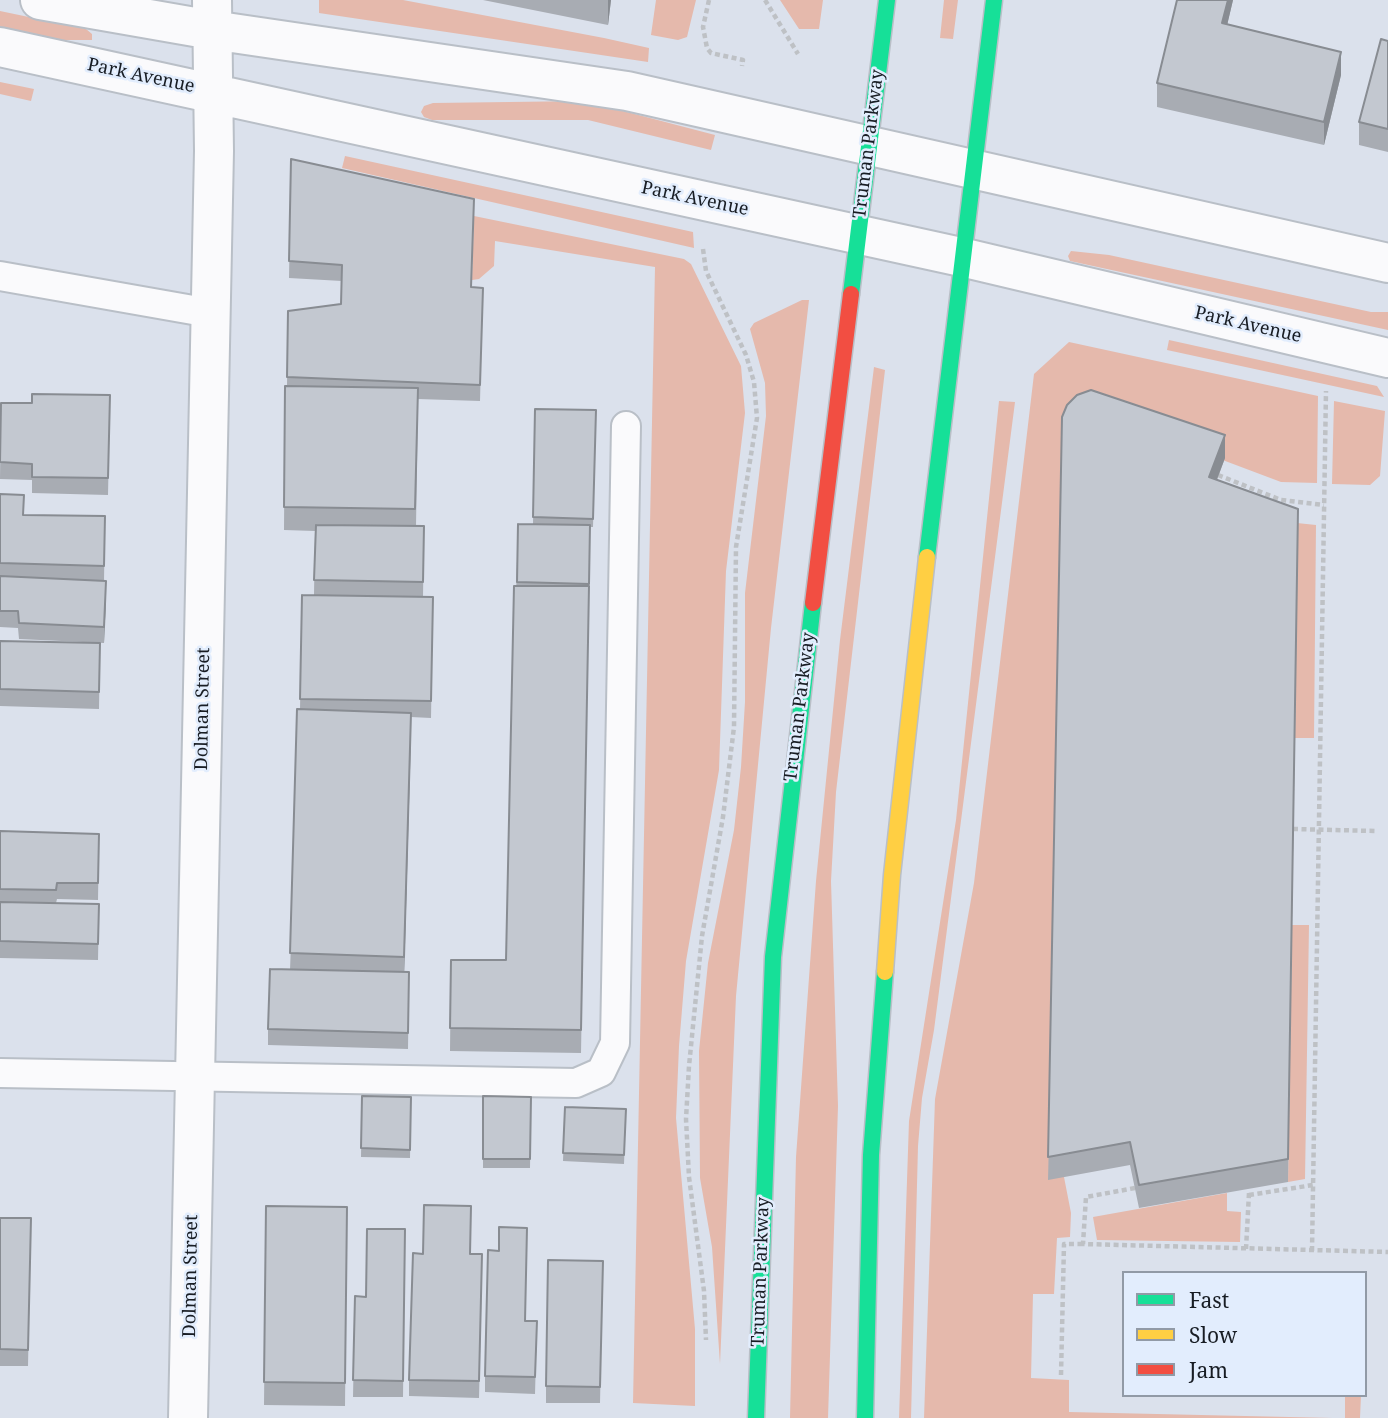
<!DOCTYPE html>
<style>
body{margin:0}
#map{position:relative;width:1388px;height:1418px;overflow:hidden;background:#dbe1ec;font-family:"Noto Serif",serif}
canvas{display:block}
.legend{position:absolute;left:1122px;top:1271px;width:245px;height:126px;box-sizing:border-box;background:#e2edfd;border:2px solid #919aa6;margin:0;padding:9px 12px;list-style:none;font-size:21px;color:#181d24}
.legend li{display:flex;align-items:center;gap:14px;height:35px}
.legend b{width:35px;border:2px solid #919aa6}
</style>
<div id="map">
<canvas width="1388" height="1418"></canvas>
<ul class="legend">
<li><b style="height:9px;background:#16e098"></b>Fast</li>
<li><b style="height:9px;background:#ffcf43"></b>Slow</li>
<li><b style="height:9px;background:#f24e42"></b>Jam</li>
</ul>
</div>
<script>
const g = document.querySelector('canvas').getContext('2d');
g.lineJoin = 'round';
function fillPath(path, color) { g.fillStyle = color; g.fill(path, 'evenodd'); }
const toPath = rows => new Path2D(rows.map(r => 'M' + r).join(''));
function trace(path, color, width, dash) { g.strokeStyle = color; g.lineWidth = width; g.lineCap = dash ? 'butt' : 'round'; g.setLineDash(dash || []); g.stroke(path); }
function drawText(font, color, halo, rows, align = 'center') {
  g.font = font + ' "Noto Serif",serif'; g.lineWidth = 5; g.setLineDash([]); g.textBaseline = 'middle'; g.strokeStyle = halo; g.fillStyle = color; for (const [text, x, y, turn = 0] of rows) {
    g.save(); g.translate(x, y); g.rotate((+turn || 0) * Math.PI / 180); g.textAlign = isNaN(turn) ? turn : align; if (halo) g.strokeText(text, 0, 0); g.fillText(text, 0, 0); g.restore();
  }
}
fillPath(toPath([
 [319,0,403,0,604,38,649,48,648,62,319,13],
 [656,0,696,0,687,37,678,40,651,35],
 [780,0,823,0,819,29,799,29],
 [944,0,958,0,953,39,940,38],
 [0,11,86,29,92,34,92,40,46,40,0,30],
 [0,82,34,89,31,101,0,94],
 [585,101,715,135,711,150,588,120,432,120,424,117,421,112,424,106,433,103],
 [345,156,693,232,694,248,342,168],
 [474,216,684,259,691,264,741,366,745,413,726,571,719,770,686,961,679,1046,676,1118,695,1329,695,1406,633,1403,655,267,495,241,494,266,479,279,472,280],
 [1071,251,1109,255,1371,312,1388,312,1388,330,1070,261,1068,256],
 [802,300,809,300,771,628,736,996,720,1364,712,1247,700,1178,699,1051,708,963,734,830,741,767,745,702,745,593,766,416,765,383,750,329,754,323],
 [1169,340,1377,386,1384,397,1167,350],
 [1069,342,1318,396,1317,483,1281,482,1103,415,1064,1177,1071,1213,1070,1237,1057,1238,1054,1294,1033,1294,1031,1378,1069,1380,1069,1412,1333,1418,924,1418,935,1099,974,883,1034,374],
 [874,367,885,370,836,792,831,881,838,1106,828,1418,790,1418,796,1157,816,881,840,640],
 [999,401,1015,402,934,1030,922,1098,918,1146,911,1418,899,1418,909,1121,956,820],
 [1334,401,1385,411,1380,476,1370,485,1332,484],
 [1297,523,1316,525,1314,738,1295,738],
 [1292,925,1309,925,1305,1179,1288,1182],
 [1227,1193,1227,1211,1241,1212,1240,1242,1097,1240,1093,1217],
 [1345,1395,1361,1395,1360,1418,1345,1418]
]), '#e5b9ac');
const lane = toPath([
 [0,276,210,313],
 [0,1073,576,1083,601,1072,615,1043,626,426]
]);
const street = toPath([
 [40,0,212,30,627,91,1388,263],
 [0,47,961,257,1388,358],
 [188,1418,214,151,212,0]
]);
const fast = toPath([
 [851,294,887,0],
 [927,557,994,0],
 [756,1418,773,957,813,603],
 [865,1418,871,1155,885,972]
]);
const slow = toPath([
 [885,972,892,875,927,557]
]);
const jam = toPath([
 [813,603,851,294]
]);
trace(lane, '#b9bfc7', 32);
trace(street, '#b9bfc7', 42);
trace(fast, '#b9bfc7', 19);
trace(slow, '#b9bfc7', 19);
trace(jam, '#b9bfc7', 19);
trace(toPath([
 [709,0,703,27,707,48,711,53,743,60,742,66],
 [765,0,798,54],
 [703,249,706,271,746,355,754,382,757,418,736,547,734,727,723,817,702,936,689,1066,686,1119,689,1177,704,1291,706,1340],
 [1218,475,1281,500,1324,505],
 [1293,829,1375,831],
 [1135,1188,1086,1197,1083,1244,1388,1252],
 [1249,1195,1313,1185],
 [1246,1249,1249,1193],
 [1312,1251,1326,391],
 [1061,1375,1064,1244,1083,1244]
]), '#bec1c5', 4.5, [5, 3.5]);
trace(lane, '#fafafc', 28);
trace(street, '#fafafc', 38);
trace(fast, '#16e098', 16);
trace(slow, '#ffcf43', 16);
trace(jam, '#f24e42', 16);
fillPath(toPath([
 [483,0,611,0,608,25],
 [1177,0,1233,0,1227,25,1341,75,1324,145,1157,107,1157,83],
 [1388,41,1388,152,1359,145,1359,122],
 [291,159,472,287,483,288,480,401,418,399,416,526,424,526,423,597,433,597,431,718,411,717,404,972,409,972,408,1049,268,1045,268,1029,290,970,300,710,302,595,314,595,315,531,284,530,285,386,287,386,288,311,341,304,342,281,289,278],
 [110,395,108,495,32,493,32,480,0,479,1,403,32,403],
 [1067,405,1225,458,1217,480,1298,533,1288,1182,1139,1208,1130,1165,1048,1180],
 [535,409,596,410,593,527,590,527,581,1053,450,1051,451,960,506,960,518,524,533,524],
 [0,494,24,515,105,516,104,581,106,598,104,643,19,639,18,628,0,627],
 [0,641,100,643,99,709,0,706],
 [0,831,99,834,98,900,57,899,56,903,99,904,98,960,0,958],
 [362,1096,411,1097,410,1158,361,1157],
 [483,1096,531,1097,530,1168,483,1168],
 [565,1107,626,1109,624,1164,563,1161],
 [266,1206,347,1207,345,1406,264,1405],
 [0,1218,31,1218,28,1366,0,1366],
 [405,1229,403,1397,353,1397,355,1296,366,1297],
 [470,1254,482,1270,479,1398,409,1396,409,1380],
 [603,1261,600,1403,546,1403,546,1386],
 [525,1321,537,1321,535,1394,485,1392,485,1376]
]), '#a8acb3');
fillPath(toPath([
 [608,0,611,0,608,25],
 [1228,0,1233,0,1222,47,1222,23],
 [1341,52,1341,75,1324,145,1324,122],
 [1225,435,1225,458,1209,500,1209,477],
 [106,581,106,598,104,643,104,627],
 [411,713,411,736,404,980,404,957]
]), '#888c92');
const building = toPath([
 [1177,0,1228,0,1222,23,1341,52,1324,122,1157,83,1177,0],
 [1381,39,1388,41,1388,129,1359,122,1381,39],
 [291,159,474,199,471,287,483,288,480,385,287,377,288,311,341,304,342,265,289,261,291,159],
 [285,386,418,388,415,509,284,507,285,386],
 [1091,390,1225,435,1209,477,1298,509,1288,1159,1139,1185,1130,1142,1048,1157,1062,417,1067,405,1077,395,1091,390],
 [32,394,110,395,108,478,32,477,32,464,0,462,1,403,32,403,32,394],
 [535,409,596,410,593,519,533,517,535,409],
 [0,494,24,495,23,515,105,516,104,566,0,563,0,494],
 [518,524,590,525,589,584,517,582,518,524],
 [316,525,424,526,423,582,314,580,316,525],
 [0,576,106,581,104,627,19,623,18,611,0,611,0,576],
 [514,586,589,586,581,1030,450,1028,451,960,506,960,514,586],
 [302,595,433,597,431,701,300,699,302,595],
 [0,641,100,643,99,692,0,689,0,641],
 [297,709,411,713,404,957,290,953,297,709],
 [0,831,99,834,98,883,57,883,56,890,0,889,0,831],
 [0,902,99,904,98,944,0,941,0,902],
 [270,969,409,972,408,1033,268,1029,270,969],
 [362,1096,411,1097,410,1150,361,1148,362,1096],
 [483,1096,531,1097,530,1159,483,1159,483,1096],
 [565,1107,626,1109,624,1155,563,1153,565,1107],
 [424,1205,471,1206,470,1254,482,1254,479,1381,409,1380,413,1253,423,1254,424,1205],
 [266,1206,347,1207,345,1383,264,1382,266,1206],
 [0,1218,31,1218,28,1350,0,1349,0,1218],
 [499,1227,527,1228,525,1321,537,1321,535,1377,485,1376,488,1250,499,1251,499,1227],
 [367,1229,405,1229,403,1381,353,1380,355,1296,366,1297,367,1229],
 [548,1260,603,1261,600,1387,546,1386,548,1260]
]);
fillPath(building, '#c3c8d0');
trace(building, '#888c92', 2);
drawText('18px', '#181d24', '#e2edfd', [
 ["Park Avenue",141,76,12],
 ["Truman Parkway",869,144,-83],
 ["Park Avenue",695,199,12],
 ["Park Avenue",1248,325,13],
 ["Truman Parkway",800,707,-83],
 ["Dolman Street",203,709,-89],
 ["Truman Parkway",761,1272,-88],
 ["Dolman Street",191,1276,-89]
]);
</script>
